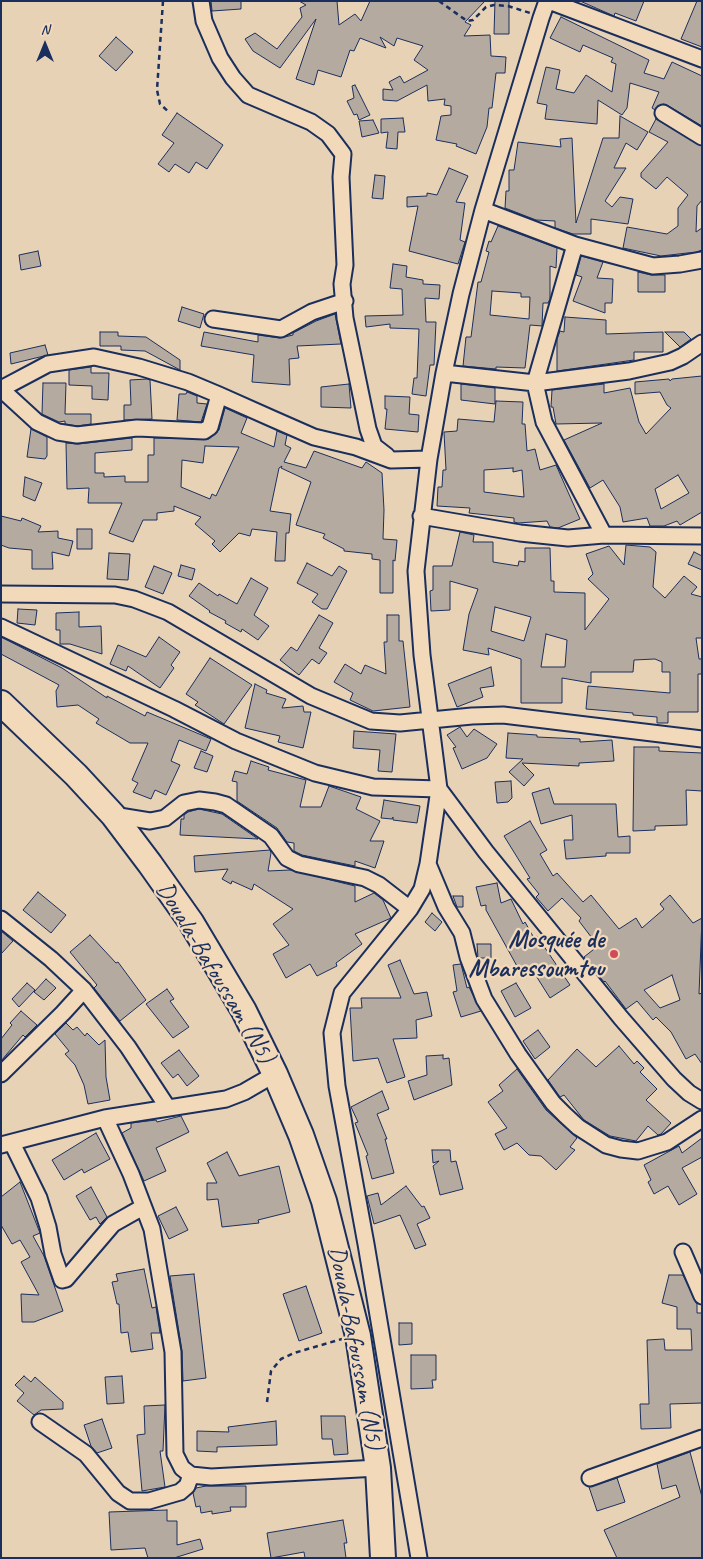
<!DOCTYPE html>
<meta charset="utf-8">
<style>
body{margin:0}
#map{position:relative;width:703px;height:1559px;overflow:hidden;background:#e8d2b5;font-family:Caveat,sans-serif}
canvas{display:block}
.frame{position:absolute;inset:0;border:2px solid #1b2f5e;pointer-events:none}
.north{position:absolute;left:20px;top:20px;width:50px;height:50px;-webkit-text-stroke:4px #f1d9b9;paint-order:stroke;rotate:0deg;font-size:14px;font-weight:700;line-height:20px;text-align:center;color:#1b2f5e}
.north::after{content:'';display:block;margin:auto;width:18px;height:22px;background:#1b2f5e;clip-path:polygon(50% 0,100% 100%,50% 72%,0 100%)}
</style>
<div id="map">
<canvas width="703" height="1559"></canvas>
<div class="frame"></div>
<div class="north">N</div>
</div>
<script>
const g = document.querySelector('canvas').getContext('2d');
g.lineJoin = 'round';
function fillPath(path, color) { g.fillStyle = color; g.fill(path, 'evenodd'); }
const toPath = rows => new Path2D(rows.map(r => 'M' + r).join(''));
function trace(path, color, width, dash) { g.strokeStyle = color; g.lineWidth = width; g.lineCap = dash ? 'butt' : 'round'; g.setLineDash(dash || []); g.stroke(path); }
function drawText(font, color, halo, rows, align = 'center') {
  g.font = font + ' Caveat,sans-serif'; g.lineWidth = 4.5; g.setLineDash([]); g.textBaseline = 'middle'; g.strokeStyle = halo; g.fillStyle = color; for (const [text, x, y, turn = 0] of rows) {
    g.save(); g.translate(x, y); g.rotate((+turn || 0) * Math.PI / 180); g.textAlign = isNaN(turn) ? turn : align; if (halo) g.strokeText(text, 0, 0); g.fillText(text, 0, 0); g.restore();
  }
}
const building = toPath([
 [211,1,241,1,241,9,212,11,211,1],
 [299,1,337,1,339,25,355,14,361,21,370,1,485,1,465,22,471,25,464,36,490,35,491,56,506,57,505,73,496,73,492,108,489,108,487,127,476,154,456,146,457,144,436,140,441,116,451,115,451,106,444,105,445,99,428,101,427,85,397,101,383,100,383,89,393,90,389,82,400,76,404,83,428,70,414,60,423,46,397,38,394,46,380,37,386,48,360,38,354,51,350,50,341,77,318,70,314,85,296,79,316,19,280,68,253,51,245,39,255,33,277,49,302,17,300,8,306,5,299,1],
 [495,1,509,1,509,34,494,34,495,1],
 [580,1,644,1,636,21,615,13,614,16,580,1],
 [697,1,702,1,702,47,681,39,697,1],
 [561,17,649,60,644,73,664,79,672,62,702,76,702,126,667,105,663,104,655,110,652,108,659,92,630,83,627,108,622,115,598,100,597,124,545,119,547,105,537,103,546,67,560,70,556,89,574,93,586,75,612,92,616,64,611,62,613,58,583,45,580,52,550,38,561,17],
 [116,37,133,52,116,71,99,56,116,37],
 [355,85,370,115,359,120,357,114,354,115,347,101,354,98,352,86,355,85],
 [177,113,223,145,207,169,196,162,189,173,175,164,169,172,158,164,174,143,162,135,177,113],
 [620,116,648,132,637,150,626,143,614,168,626,168,605,201,612,207,620,197,633,199,628,224,591,219,591,234,573,234,555,228,555,221,536,220,505,208,506,191,509,191,509,170,514,170,518,142,561,147,560,139,572,138,576,223,603,138,619,138,620,116],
 [403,118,405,132,398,132,397,149,386,148,388,132,381,133,381,119,403,118],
 [656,119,702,146,702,200,697,206,696,232,702,228,702,250,696,252,661,256,623,248,627,227,667,234,678,226,678,208,688,195,667,177,656,189,641,177,641,173,668,142,649,132,656,119],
 [373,120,379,133,362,137,359,121,373,120],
 [449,168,468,176,456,202,465,203,460,240,465,242,458,264,409,251,418,206,407,207,407,197,427,196,427,193,437,195,449,168],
 [375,175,385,176,383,199,372,198,375,175],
 [498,226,557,248,556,268,550,266,550,299,548,303,543,303,542,326,530,325,525,368,496,367,496,369,463,366,466,337,471,337,478,282,481,282,489,252,486,251,489,241,491,242,498,226],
 [492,291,521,293,521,297,530,297,529,319,490,315,492,291],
 [38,251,41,266,21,270,19,255,38,251],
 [581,256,603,262,597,278,613,279,612,303,605,303,605,313,573,301,582,277,576,275,581,256],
 [393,264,407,266,406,277,423,280,423,284,440,285,439,299,425,298,426,322,436,322,434,365,430,365,426,396,412,394,414,378,417,378,419,329,390,328,390,324,366,327,365,316,403,315,402,289,390,288,393,264],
 [638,272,651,275,665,275,665,292,638,292,638,272],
 [182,307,204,314,200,328,178,321,182,307],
 [335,314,341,344,297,346,299,358,289,359,290,385,252,382,254,355,201,346,204,332,258,342,258,335,280,338,293,335,293,333,316,321,335,314],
 [565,317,606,320,606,334,663,332,663,352,634,352,634,360,557,371,557,339,560,331,564,332,565,317],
 [100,332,118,332,118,336,146,337,180,360,180,370,145,351,121,350,121,346,100,346,100,332],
 [665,332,684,332,691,339,680,347,665,332],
 [45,345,48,355,11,364,10,353,45,345],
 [91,367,91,373,109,373,108,400,92,399,92,386,69,385,69,370,91,367],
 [702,376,702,512,680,525,677,521,664,526,650,526,647,518,623,522,620,507,603,480,590,488,564,440,602,423,556,424,553,407,551,407,552,390,604,384,604,393,630,388,639,422,646,434,671,408,667,405,660,392,635,394,635,382,669,379,670,381,672,379,702,376],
 [678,475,689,493,661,509,655,489,678,475],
 [147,379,150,380,152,419,124,420,124,405,131,405,130,380,147,379],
 [43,383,66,383,65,414,91,414,91,424,77,426,65,424,65,421,59,422,42,414,43,383],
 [349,384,351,408,321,407,321,387,349,384],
 [461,384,495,388,495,404,461,400,461,384],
 [187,392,197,396,197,403,207,404,201,422,177,420,179,394,186,394,187,392],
 [385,396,410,397,409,414,419,415,418,432,385,429,387,409,385,409,385,396],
 [496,401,523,402,522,424,525,424,527,451,535,449,540,470,556,465,580,519,558,528,550,527,547,521,518,523,514,522,514,518,469,513,470,508,437,506,438,487,442,487,443,470,446,470,444,432,457,431,458,419,494,422,496,401],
 [513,468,513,472,522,470,524,497,484,492,484,470,513,468],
 [225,408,247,418,241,433,274,447,277,431,287,435,285,445,291,448,284,462,306,468,314,451,362,468,366,462,382,473,384,510,383,539,397,540,395,561,393,560,393,593,380,593,380,560,372,559,372,554,344,551,344,549,323,538,325,534,296,525,311,482,281,468,282,466,279,468,270,511,291,514,289,533,286,533,285,561,275,561,277,532,252,529,250,536,239,533,220,552,212,544,215,541,195,524,201,517,174,506,174,511,157,513,157,520,143,520,133,542,109,533,122,503,88,503,89,488,67,489,66,443,78,444,132,438,132,450,95,453,95,473,104,473,104,477,125,476,125,482,148,482,148,455,154,455,154,438,209,439,219,430,225,408],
 [205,446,239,447,216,496,212,494,210,499,181,487,182,460,203,463,205,446],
 [31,429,47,437,47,456,45,459,27,457,31,429],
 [25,477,42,483,35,501,23,496,25,477],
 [1,516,21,521,22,518,41,526,38,532,58,531,58,538,73,541,69,556,52,552,53,569,32,569,32,550,9,548,1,545,1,516],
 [77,529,92,529,92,549,77,549,77,529],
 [460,532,474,535,473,542,493,542,493,562,518,566,519,561,525,562,525,548,550,548,551,581,554,581,554,592,585,593,585,630,609,599,588,579,593,574,586,554,609,546,624,565,626,545,650,547,656,552,653,587,665,598,684,576,697,587,691,594,702,597,702,638,696,638,699,659,702,659,702,674,698,674,698,712,668,712,668,723,657,723,657,717,633,715,633,713,586,709,588,686,670,693,670,672,662,672,662,662,655,659,634,660,633,672,591,672,591,683,562,678,562,703,521,703,521,659,488,648,489,655,463,650,469,614,478,589,450,581,450,610,431,611,430,591,433,590,433,566,452,566,460,532],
 [495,607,531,617,524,641,491,631,495,607],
 [546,634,567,640,565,667,541,667,546,634],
 [694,552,702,556,702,570,688,564,694,552],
 [109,553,130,554,128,580,107,579,109,553],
 [307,563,332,576,339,566,347,571,327,609,322,609,312,602,318,594,297,583,307,563],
 [181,565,195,569,192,580,178,576,181,565],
 [154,566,172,573,163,594,145,587,154,566],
 [251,578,268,588,254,615,269,626,258,640,242,629,241,632,225,623,226,621,209,612,210,611,189,596,199,583,218,596,219,594,237,604,251,578],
 [18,609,37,610,35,625,17,623,18,609],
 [79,612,79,627,101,626,102,654,70,644,60,644,60,630,56,630,56,613,79,612],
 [319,615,333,623,319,648,327,653,319,664,312,659,299,675,280,660,291,647,297,651,319,615],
 [387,615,399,615,399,641,403,641,410,707,373,711,350,700,353,693,334,682,345,664,361,674,365,665,386,674,384,642,387,642,387,615],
 [1,637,62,668,107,698,107,696,145,716,147,712,211,739,206,751,179,740,171,761,180,765,166,795,155,790,151,799,133,792,138,783,132,780,148,743,130,743,96,723,99,719,78,705,57,707,56,691,59,685,1,654,1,637],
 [159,637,180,652,171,665,174,668,160,688,128,666,126,671,110,664,118,645,146,657,159,637],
 [210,658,252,685,224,724,195,705,198,702,186,694,210,658],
 [491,667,494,686,480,688,483,697,457,707,448,684,491,667],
 [255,684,267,690,266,693,286,699,282,708,303,706,304,712,311,712,303,748,278,742,280,736,245,728,255,684],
 [460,727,467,737,474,729,497,744,487,758,462,769,453,748,456,747,447,735,460,727],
 [354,731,396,734,392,772,378,771,380,750,353,748,354,731],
 [508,733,537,735,537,737,580,739,580,742,612,740,614,761,579,763,579,766,522,763,534,775,524,786,509,772,523,759,506,758,508,733],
 [634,747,659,747,659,751,702,753,702,791,686,790,687,825,655,826,655,830,633,831,634,747],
 [201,751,213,756,207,772,194,768,201,751],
 [251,761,269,767,268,770,306,780,300,807,321,807,329,786,361,797,356,809,380,821,370,841,384,841,375,868,355,861,355,866,302,855,294,851,294,843,287,842,277,828,237,801,237,782,232,781,235,771,247,774,251,761],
 [511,781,512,798,508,802,497,803,495,782,511,781],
 [549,788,554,804,616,804,618,837,630,836,630,853,606,853,606,856,566,859,564,840,573,840,572,815,541,824,532,793,549,788],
 [384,800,420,806,417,823,393,820,393,817,392,819,381,818,384,800],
 [199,809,222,814,258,839,180,835,181,819,184,819,184,815,188,812,199,809],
 [530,821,547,850,540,854,553,876,557,873,583,902,591,895,619,929,636,918,642,928,664,909,660,904,670,895,693,923,702,918,699,994,702,993,702,1064,695,1054,686,1059,671,1032,656,1017,653,1020,637,1001,626,1009,605,981,604,982,584,957,598,946,579,921,581,918,562,898,548,911,536,897,539,894,527,879,530,878,504,836,530,821],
 [672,975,680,1000,660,1008,644,990,672,975],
 [270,850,271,853,268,871,290,870,355,886,355,902,374,893,383,900,391,918,355,934,362,944,336,963,337,966,317,976,310,964,286,978,273,954,289,945,273,924,293,909,254,884,252,890,232,881,231,884,222,879,228,869,195,872,194,856,270,850],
 [497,883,501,903,511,899,523,924,525,922,534,938,537,936,570,985,550,998,533,971,523,977,486,910,486,905,481,906,476,887,497,883],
 [38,892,66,915,51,933,23,910,38,892],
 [453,896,463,896,463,907,457,907,453,896],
 [432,913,442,922,435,931,425,922,432,913],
 [1,931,13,941,1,954,1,931],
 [90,935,116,963,118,962,146,1000,120,1021,94,988,97,985,70,952,90,935],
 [477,944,491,944,491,958,478,958,477,944],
 [400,960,414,994,427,992,432,1016,416,1020,417,1038,393,1039,405,1077,387,1083,378,1058,353,1061,350,1008,362,1008,361,998,401,998,388,965,400,960],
 [461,964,467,988,469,987,481,1011,461,1017,453,992,457,991,453,965,461,964],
 [46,979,56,988,44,1000,34,992,46,979],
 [27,983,35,990,19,1007,12,999,27,983],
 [516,983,531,1008,515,1017,501,991,516,983],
 [167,989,174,999,170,1001,189,1027,173,1038,146,1004,167,989],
 [21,1011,37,1025,25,1037,23,1035,1,1061,1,1039,12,1025,10,1023,21,1011],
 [66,1023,73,1030,77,1027,85,1036,87,1033,99,1045,105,1040,106,1077,110,1100,88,1104,84,1085,75,1065,65,1054,69,1051,55,1034,66,1023],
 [538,1030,550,1047,535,1059,523,1041,538,1030],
 [619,1046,634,1064,637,1061,644,1068,640,1072,657,1089,646,1100,671,1123,661,1134,658,1135,648,1126,636,1141,610,1136,584,1120,564,1095,560,1097,548,1080,577,1049,596,1067,619,1046],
 [179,1050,199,1076,187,1086,178,1074,173,1078,161,1063,179,1050],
 [443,1055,443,1059,449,1058,452,1085,414,1100,408,1081,427,1075,426,1056,443,1055],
 [517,1069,546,1110,577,1138,570,1147,575,1150,556,1170,541,1156,529,1155,517,1143,504,1150,495,1134,507,1128,488,1102,503,1091,499,1085,517,1069],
 [382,1091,389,1109,377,1114,387,1139,385,1139,394,1173,372,1179,366,1156,368,1155,355,1123,358,1122,351,1107,382,1091],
 [181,1116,189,1132,156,1148,166,1171,144,1181,122,1133,131,1128,131,1123,156,1120,157,1122,181,1116],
 [96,1133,110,1159,84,1173,82,1169,64,1180,52,1160,96,1133],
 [702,1138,702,1157,682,1168,697,1194,679,1205,668,1186,654,1194,648,1182,651,1180,644,1165,679,1146,682,1153,702,1138],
 [432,1150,450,1150,451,1162,456,1161,463,1189,440,1195,433,1166,439,1161,433,1163,432,1150],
 [227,1152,239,1176,279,1166,290,1212,258,1220,259,1223,222,1227,218,1199,207,1200,207,1183,217,1183,207,1163,227,1152],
 [20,1182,40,1233,33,1236,44,1256,63,1311,34,1322,22,1322,21,1294,39,1295,21,1262,30,1257,20,1240,12,1244,1,1225,1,1197,20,1182],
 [406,1186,422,1207,424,1206,430,1218,417,1224,426,1245,415,1249,400,1215,374,1224,367,1196,378,1193,381,1205,406,1186],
 [91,1187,107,1217,100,1224,96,1217,90,1220,76,1196,91,1187],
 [176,1207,188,1230,169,1239,158,1216,176,1207],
 [144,1269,152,1308,156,1307,160,1333,151,1333,153,1349,131,1352,128,1332,121,1333,119,1304,117,1304,112,1282,118,1281,116,1274,144,1269],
 [194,1274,206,1378,183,1381,182,1351,170,1276,194,1274],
 [669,1275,683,1275,697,1304,697,1313,702,1313,702,1403,670,1404,671,1428,641,1429,640,1404,649,1404,647,1340,664,1339,665,1350,692,1350,691,1329,677,1329,677,1307,662,1303,669,1275],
 [306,1286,322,1333,299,1341,283,1294,306,1286],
 [399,1323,412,1323,412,1344,399,1345,399,1323],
 [411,1355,436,1355,436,1380,432,1380,433,1388,411,1389,411,1355],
 [24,1376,31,1382,35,1377,63,1402,63,1409,41,1410,34,1415,17,1401,24,1393,15,1385,24,1376],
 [122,1376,124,1403,107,1404,105,1377,122,1376],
 [165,1405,163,1451,160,1451,165,1487,142,1491,137,1435,145,1434,144,1406,165,1405],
 [321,1416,345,1416,348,1454,334,1455,332,1439,322,1439,321,1416],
 [102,1419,112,1448,97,1453,91,1446,84,1425,102,1419],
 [276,1421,277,1445,217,1447,217,1452,197,1451,197,1431,229,1432,228,1427,276,1421],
 [690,1452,702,1497,702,1558,617,1558,604,1530,680,1497,676,1485,662,1489,657,1464,690,1452],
 [617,1478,625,1502,597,1511,589,1487,617,1478],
 [206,1486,246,1486,246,1507,230,1507,231,1511,212,1514,212,1511,201,1513,200,1506,196,1507,193,1493,196,1488,206,1486],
 [167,1510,167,1521,177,1521,177,1545,200,1539,203,1549,174,1558,148,1558,145,1548,111,1550,109,1512,167,1510],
 [343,1520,347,1543,344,1543,346,1558,305,1558,304,1552,271,1558,267,1533,343,1520]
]);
fillPath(building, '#b5aaa0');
trace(building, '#1b2f5e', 1);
const minor = toPath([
 [201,1,204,21,220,58,233,78,248,95,311,122,328,134,343,154,341,177,345,265,342,284,345,318,368,429,374,446,387,456],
 [549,1,702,59],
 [663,113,702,137],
 [483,210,575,245,653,266,680,264,702,260],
 [575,245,535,383,544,422,604,535],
 [213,319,281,329,312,312,345,301],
 [444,373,535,383,629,371,670,362,683,356,702,343],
 [219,395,210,427,204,431,137,428,77,435,58,432,37,422,1,389,48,364,94,357,139,367,188,382,219,395,273,419,314,437,356,447,391,460,429,459],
 [421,516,520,533,568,538,604,535,702,536],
 [1,594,115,595,134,599,168,612,311,696,371,721,400,723,472,716,503,715,702,739],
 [1,627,174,709,236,741,315,773,373,787,439,789,486,852,621,1018,674,1079,689,1093,702,1101],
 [113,815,150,821,165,818,184,803,199,800,215,802,226,805,271,836,287,858,299,864,365,878,379,885,410,909],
 [428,864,446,907,462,933,468,957,484,999,518,1054,553,1103,565,1115,578,1127,606,1145,621,1149,638,1151,667,1142,702,1119],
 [1,919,51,959,84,990,128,1047,168,1108],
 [1,1074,63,1013,84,990],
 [105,1118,131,1174,152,1229,173,1352,175,1454,182,1468,191,1475,211,1477,378,1468],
 [12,1143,39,1198,48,1227,53,1254,62,1280,66,1279,113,1224,143,1207],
 [1,1145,105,1118,226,1099,244,1092,275,1074],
 [683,1252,702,1296],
 [40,1422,86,1454,118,1493,130,1501,149,1501,180,1492,187,1486,191,1475],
 [590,1478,702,1438],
 [419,1558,366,1244,337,1086,332,1033,342,993,410,909,422,889,428,864,439,789,422,655,416,571,429,459,444,373,461,294,483,210,541,18,547,1]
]);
const trunk = toPath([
 [1,703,76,775,113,815,150,864,191,922,244,1011,275,1074,301,1135,324,1201,358,1336,378,1468,383,1558]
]);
trace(minor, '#1b2f5e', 19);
trace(trunk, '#1b2f5e', 28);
trace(toPath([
 [163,1,157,90,160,104,170,113],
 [439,1,467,21,473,20,486,7,494,5,508,6,530,13],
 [267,1402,271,1371,281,1359,294,1353,342,1339]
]), '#1b2f5e', 2.5, [5, 4]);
trace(minor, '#f1d9b9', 15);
trace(trunk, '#f1d9b9', 24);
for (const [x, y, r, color] of [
 [614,954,5,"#d1495b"]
]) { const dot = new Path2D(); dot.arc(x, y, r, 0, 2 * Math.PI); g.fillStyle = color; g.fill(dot); trace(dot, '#f1d9b9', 2); }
drawText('bold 25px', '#1b2f5e', '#f1d9b9', [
 ["Mosquée de",604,940],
 ["Mbaressoumtou",604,969]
], 'right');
drawText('25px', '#1b2f5e', '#f1d9b9', [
 ["Douala-Bafoussam (N5)",215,973,59],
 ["Douala-Bafoussam (N5)",355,1348,79]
]);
</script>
